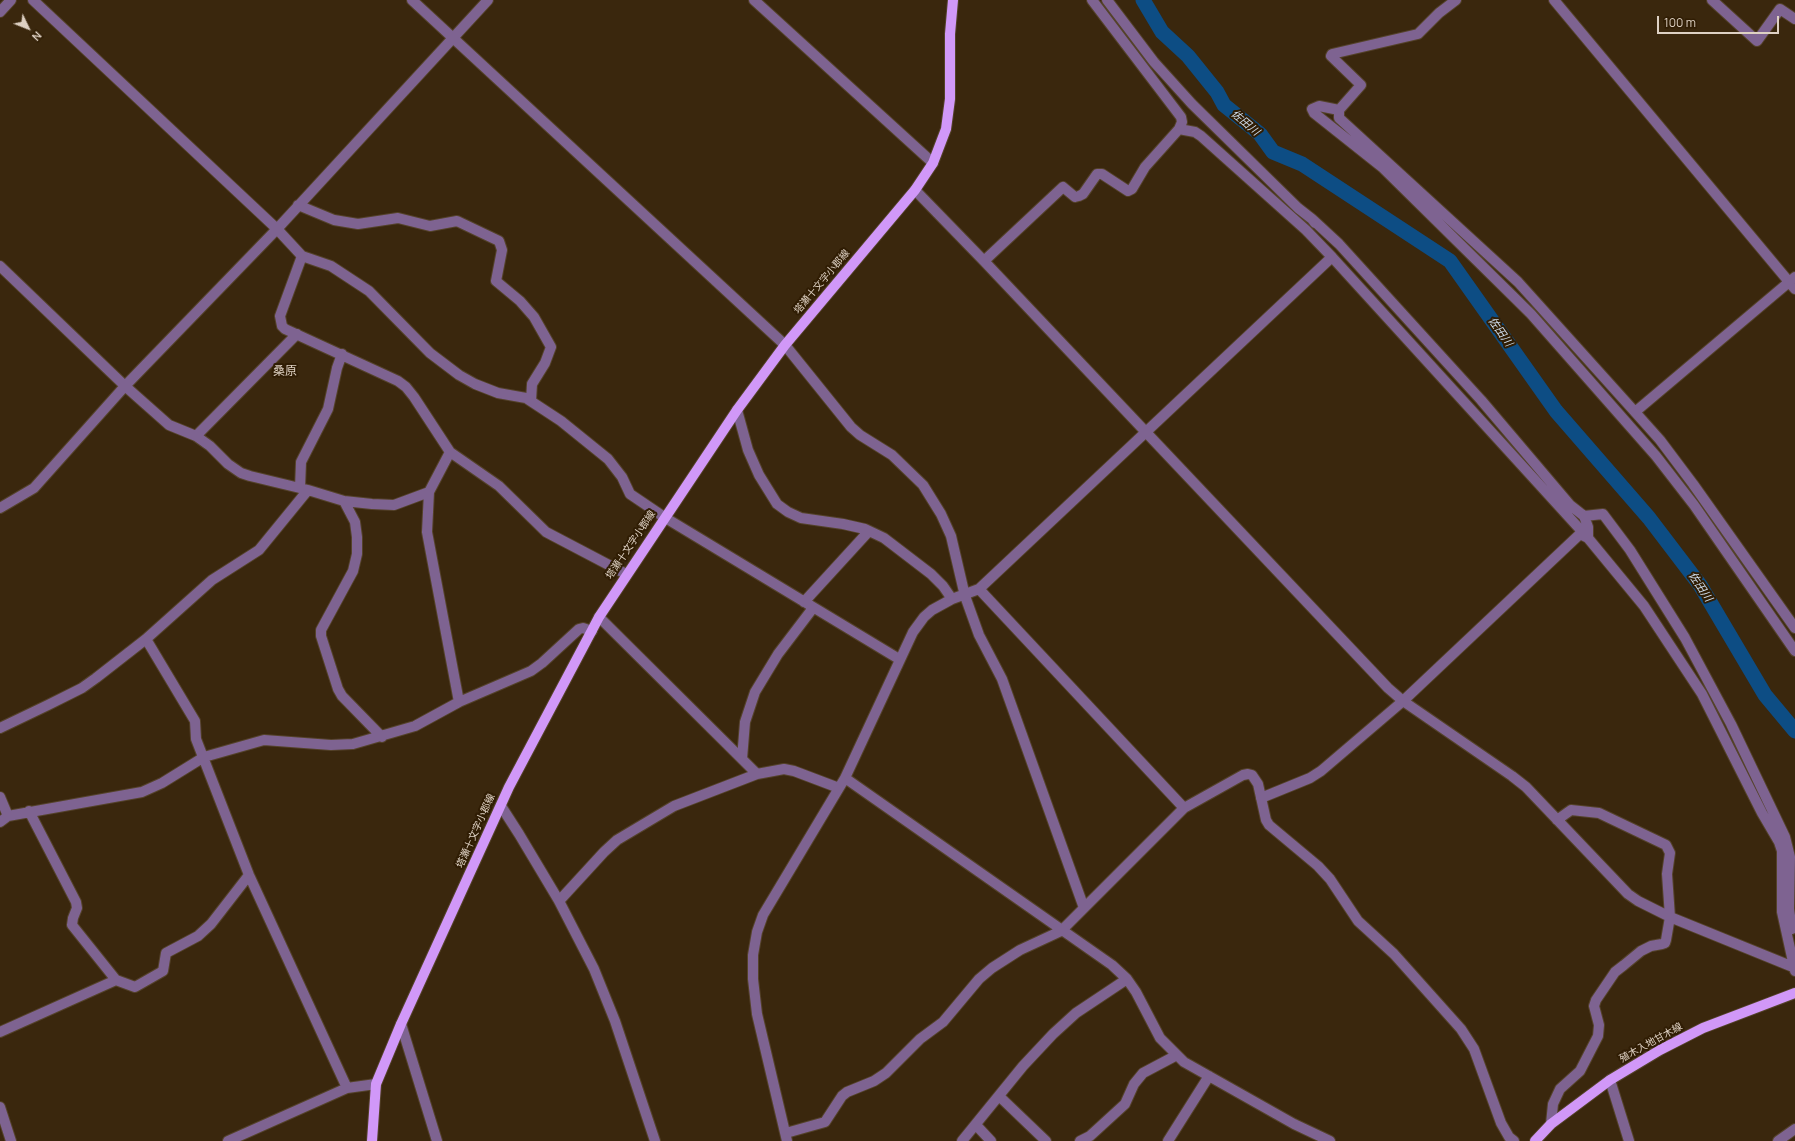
<!DOCTYPE html>
<meta charset="utf-8">
<style>
body{margin:0}
#map{position:relative;width:1795px;height:1141px;overflow:hidden;background:#3a270d;font-family:Manrope,sans-serif}
canvas{display:block}
.north{position:absolute;left:8px;top:8px;width:40px;height:40px;-webkit-text-stroke:3px #301d04;paint-order:stroke;rotate:133deg;font-size:11px;font-weight:700;line-height:16px;text-align:center;color:#ded1c3}
.north::after{content:'';display:block;margin:auto;width:14px;height:18px;background:#ded1c3;clip-path:polygon(50% 0,100% 100%,50% 72%,0 100%)}
.scale{position:absolute;left:1657px;top:16px;width:122px;height:18px;box-sizing:border-box;border:2px solid #ded1c3;border-top:0;padding-left:5px;font-size:12px;line-height:14px;white-space:nowrap;color:#ded1c3;-webkit-text-stroke:3px #301d04;paint-order:stroke}
</style>
<div id="map">
<canvas width="1795" height="1141"></canvas>
<div class="north">N</div>
<div class="scale">100 m</div>
</div>
<script>
const g = document.querySelector('canvas').getContext('2d');
g.lineJoin = 'round';
const toPath = rows => new Path2D(rows.map(r => 'M' + r).join(''));
function trace(path, color, width, dash) { g.strokeStyle = color; g.lineWidth = width; g.lineCap = dash ? 'butt' : 'round'; g.setLineDash(dash || []); g.stroke(path); }
function drawText(font, color, halo, rows, align = 'center') {
  g.font = font + ' Manrope,"Noto Sans JP",sans-serif'; g.lineWidth = 4; g.setLineDash([]); g.textBaseline = 'middle'; g.strokeStyle = halo; g.fillStyle = color; for (const [text, x, y, turn = 0] of rows) {
    g.save(); g.translate(x, y); g.rotate((+turn || 0) * Math.PI / 180); g.textAlign = isNaN(turn) ? turn : align; if (halo) g.strokeText(text, 0, 0); g.fillText(text, 0, 0); g.restore();
  }
}
trace(toPath([
 [1143,0,1162,32,1188,56,1217,92,1224,105,1260,134,1273,152,1302,164,1450,261,1556,411,1649,518,1700,585,1765,695,1795,731]
]), '#0d4d84', 15);
const minor = toPath([
 [33,0,277,229,302,256,331,266,369,291,430,353,459,375,475,384,498,393,526,398,561,421,608,459,622,477,630,494,664,517,899,659],
 [412,0,785,345,851,427,860,435,892,455,923,485,941,514,951,536,965,596,979,635,1002,679,1084,908],
 [754,0,933,163],
 [1107,0,1154,62,1192,104,1298,208,1312,219,1315,223],
 [1456,0,1439,13,1418,34,1332,54,1331,56,1361,85,1339,110,1339,118,1518,282,1635,412,1660,440,1693,484,1795,628],
 [1554,0,1795,289],
 [1712,0,1757,41,1780,9,1795,19],
 [0,12,11,0],
 [1339,110,1319,106,1312,109,1314,113,1382,167,1531,314,1656,456,1694,505,1795,651],
 [1179,129,1195,132,1201,136,1306,230,1332,257,1588,538,1644,606,1702,694,1762,813,1779,842,1782,851,1782,912,1795,971],
 [915,190,984,261,1388,688,1403,701,1512,776,1526,787,1628,894,1638,901,1670,917,1793,967],
 [298,205,334,220,358,224,398,218,430,226,457,221,499,241,502,250,496,281,520,301,534,317,551,347,545,363,532,384,531,401],
 [1312,219,1339,244,1481,400,1570,505,1584,516,1603,514,1630,550,1685,638,1731,724,1785,837,1790,857,1789,909,1792,929],
 [302,256,280,316,282,326,285,329,398,381,406,387,414,397,450,452,499,486,546,532,626,574],
 [984,261,1063,187,1075,197,1079,196,1083,194,1097,174,1102,174,1128,191,1132,189,1145,167,1179,129,1182,122,1181,117,1092,0],
 [0,266,125,386,169,425,196,436,210,446,228,464,241,473,250,476,308,490,344,501,372,504,394,505,429,492],
 [737,410,748,450,759,475,777,504,788,512,801,518,843,524,865,529,884,538,931,574,943,586,952,599],
 [1635,412,1795,277],
 [196,436,297,334],
 [450,452,429,492,427,532,459,702],
 [300,488,301,462,328,409,337,368,342,354],
 [344,501,355,522,357,537,357,554,353,571,321,630,321,636,338,689,342,696,382,737],
 [0,508,34,488,125,386,277,229,488,0],
 [1584,516,1588,527,1588,538],
 [979,589,1184,808],
 [804,602,869,531],
 [599,617,757,774],
 [146,639,195,721,196,739,249,875,347,1088],
 [0,728,48,705,82,688,96,678,146,639,212,580,259,550,308,490],
 [742,759,745,722,755,692,778,654,813,608],
 [845,778,1112,965,1127,979,1136,992,1160,1038,1184,1062,1294,1124,1330,1141],
 [0,797,8,816],
 [1261,798,1310,778,1321,771,1403,701,1580,534,1588,538],
 [501,806,519,834,559,901,594,969,615,1021,655,1141],
 [29,811,76,902,77,908,73,918,72,925,116,980,135,987,163,971,166,953,198,936,211,924,249,875],
 [0,822,8,816,142,792,162,783,204,757,264,740,331,745,353,744,415,726,459,702,531,671,542,663,579,629,583,628,592,631],
 [559,901,604,852,617,840,674,806,757,774,784,769,794,771,839,788],
 [401,1024,437,1141],
 [0,1032,116,980],
 [1610,1080,1629,1141],
 [999,1096,1046,1141],
 [0,1107,11,1141],
 [1551,1124,1553,1104,1560,1089,1580,1071,1598,1036,1599,1025,1594,1006,1596,1000,1615,972,1624,965,1641,951,1651,946,1662,944,1665,943,1666,940,1670,917,1667,874,1670,853,1666,845,1599,813,1571,810,1557,820],
 [976,1125,991,1141],
 [786,1133,825,1122,842,1096,847,1092,874,1081,886,1073,920,1039,943,1022,979,979,992,968,1020,950,1061,931,1184,808,1243,775,1248,774,1252,775,1258,784,1266,820,1269,825,1318,866,1330,879,1358,921,1394,954,1461,1029,1474,1049,1501,1123,1509,1137,1514,1141],
 [228,1141,347,1088,376,1084],
 [787,1141,757,1014,753,979,753,955,757,932,763,915,845,778,913,632,924,617,932,610,952,599,979,589,1332,257],
 [962,1141,1023,1066,1053,1034,1076,1013,1127,979],
 [1080,1141,1090,1136,1125,1104,1134,1084,1143,1073,1177,1055],
 [1168,1141,1209,1076],
 [1778,1141,1795,1129]
]);
const major = toPath([
 [372,1141,376,1084,401,1024,509,787,599,617,737,410,785,345,915,190,933,163,946,129,950,99,950,34,953,0],
 [1535,1141,1551,1124,1610,1080,1660,1050,1703,1028,1795,993]
]);
trace(minor, '#54422a', 12);
trace(major, '#54422a', 12);
trace(minor, '#7e6391', 10);
trace(major, '#d198f8', 10);
drawText('10px', '#ded1c3', '#301d04', [
 ["塔瀬十文字小郡線",822,282,-50],
 ["塔瀬十文字小郡線",631,545,-56],
 ["塔瀬十文字小郡線",476,831,-66],
 ["殖木入地甘木線",1651,1043,-29]
]);
drawText('italic 11px', '#cfdeef', '#301d04', [
 ["佐田川",1245,123,40],
 ["佐田川",1500,332,55],
 ["佐田川",1700,587,56]
]);
drawText('12px', '#ded1c3', '#301d04', [
 ["桑原",285,372]
]);
</script>
